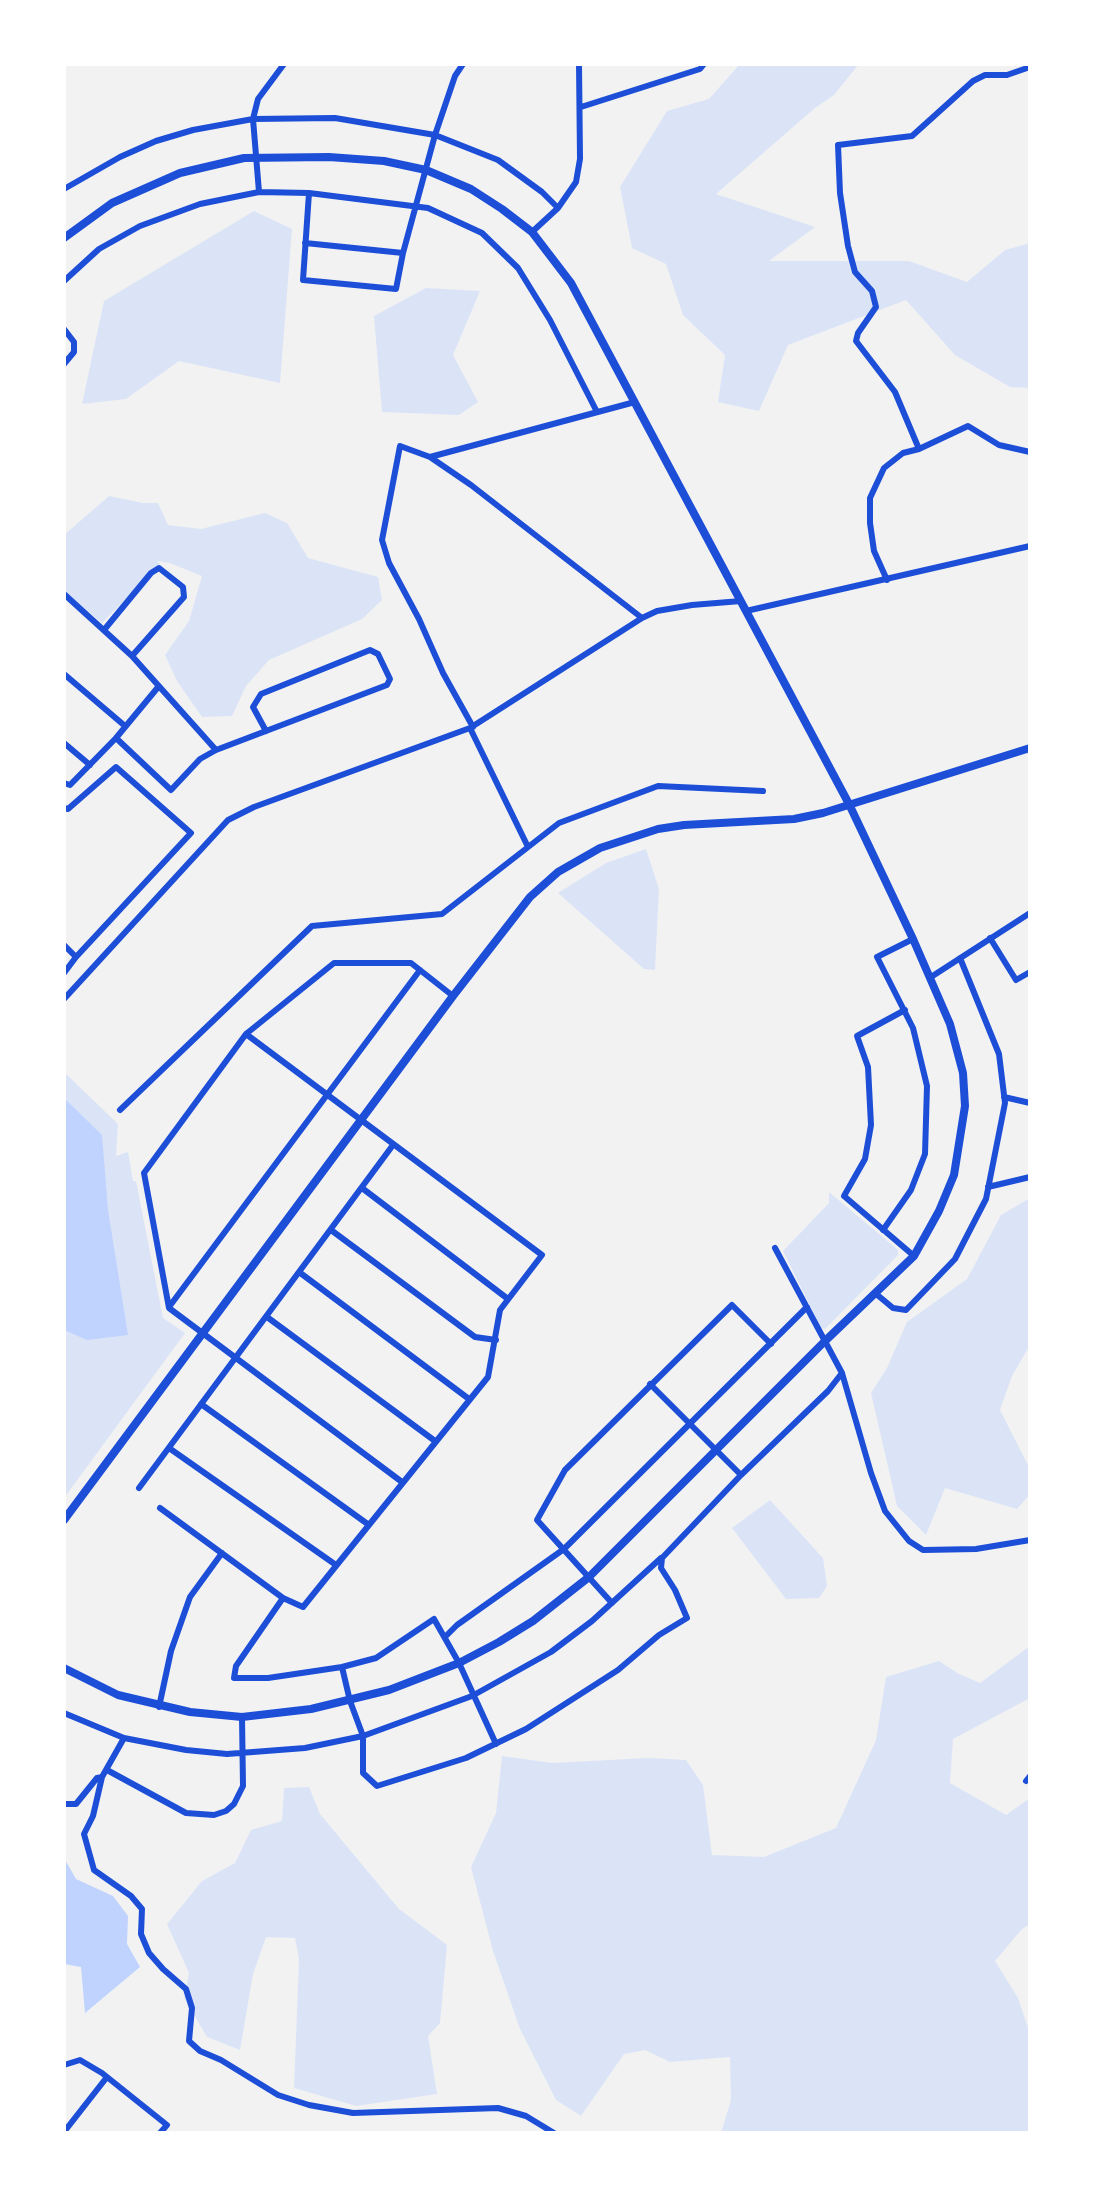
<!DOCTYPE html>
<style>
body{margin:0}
#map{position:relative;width:1094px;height:2197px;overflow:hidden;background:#f2f2f2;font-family:"IBM Plex Serif",serif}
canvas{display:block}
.frame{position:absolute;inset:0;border:66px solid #fff;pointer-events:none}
</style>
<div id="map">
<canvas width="1094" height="2197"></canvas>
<div class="frame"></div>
</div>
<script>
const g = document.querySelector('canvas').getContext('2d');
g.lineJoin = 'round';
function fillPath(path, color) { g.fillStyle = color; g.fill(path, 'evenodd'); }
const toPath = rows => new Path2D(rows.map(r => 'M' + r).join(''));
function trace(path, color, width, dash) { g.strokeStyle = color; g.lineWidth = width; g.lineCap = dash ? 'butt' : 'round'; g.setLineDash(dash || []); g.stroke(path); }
fillPath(toPath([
 [740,64,859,64,834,95,815,108,716,194,815,227,769,261,909,261,967,282,1005,250,1030,243,1030,388,1010,387,955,355,906,300,788,345,759,411,718,402,725,355,683,315,666,264,632,248,620,187,667,111,709,99],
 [254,211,292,229,280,383,179,361,126,399,82,404,104,301],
 [426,288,480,291,453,355,478,402,459,415,382,412,374,316],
 [109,496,143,503,158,503,168,525,201,529,265,513,287,523,308,558,378,577,382,600,362,619,269,660,246,686,232,716,202,717,177,681,165,655,189,621,202,576,170,563,157,561,160,564,102,623,64,591,64,535],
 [646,849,659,889,655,970,644,969,558,893,606,863],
 [64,1072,118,1124,116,1156,128,1152,133,1181,136,1181,163,1318,185,1333,64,1498],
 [829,1192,898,1250,898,1255,825,1329,821,1328,783,1251,829,1203],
 [1030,1198,1030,1345,1012,1376,1000,1410,1030,1469,1030,1494,1017,1509,945,1488,926,1535,897,1506,871,1393,887,1368,907,1322,967,1279,1001,1215],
 [770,1500,823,1558,827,1586,819,1598,786,1599,732,1528],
 [1030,1646,1030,1698,953,1739,950,1783,1006,1815,1030,1798,1030,1924,1022,1929,995,1961,1018,1998,1030,2034,1030,2133,721,2133,731,2100,730,2057,670,2062,645,2050,624,2054,581,2116,556,2100,520,2029,493,1951,471,1867,496,1813,502,1756,552,1763,648,1758,686,1760,703,1785,712,1855,764,1857,836,1828,876,1740,886,1677,939,1661,959,1674,980,1683],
 [309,1787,320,1814,399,1909,447,1945,440,2023,428,2036,437,2094,356,2106,294,2088,299,1959,295,1938,266,1937,253,1974,240,2050,207,2037,184,1998,189,1973,167,1924,202,1881,235,1863,251,1830,282,1821,284,1788]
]), '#dbe4f7');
fillPath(toPath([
 [64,1098,102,1135,108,1210,128,1335,87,1340,64,1330],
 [64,1858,76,1879,113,1896,128,1916,127,1944,140,1967,85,2013,81,1967,64,1964]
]), '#bfd3fe');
trace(toPath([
 [581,107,700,69,704,64],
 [64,189,120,157,156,141,193,130,253,119,335,118,435,135,498,160,542,192,558,208],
 [259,192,253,119,258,99,284,64],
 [309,193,303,280,396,289,403,253,435,135,455,76,463,64],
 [532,232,558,208,576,182,580,159,579,64],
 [305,243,403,253],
 [64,281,99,249,140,226,200,204,259,192,309,193,428,208,482,233,518,268,550,320,597,412],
 [64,329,74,342,74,352,64,364],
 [919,449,895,392,856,341,858,333,876,307,872,291,855,272,848,246,840,193,838,145,912,136,973,81,985,75,1007,75,1030,67],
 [430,457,635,402],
 [887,580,874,551,870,523,870,498,884,468,903,453,919,449,968,426,999,445,1030,452],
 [64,594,132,656,216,750],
 [746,611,1030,546],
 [104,630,151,573,159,568,183,587,184,597,132,656],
 [64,674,125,726],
 [473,727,443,673,419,619,389,563,382,540,400,446,430,457,471,485,642,618],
 [470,728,528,847],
 [116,738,159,686],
 [64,743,90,765],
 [64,783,70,785,116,738,171,790,200,759,216,750,387,685,390,679,378,654,370,650,261,694,253,707,266,731],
 [64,808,68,809,116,767,191,833,76,957],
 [990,938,1016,980,1030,972],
 [64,945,76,957,64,973],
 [931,977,1030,913],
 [64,999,228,820,254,807,470,728,642,618,657,611,692,605,741,601],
 [905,1010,857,1036,868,1067,871,1125,865,1159,844,1196,914,1256],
 [1004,1097,1030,1103],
 [120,1110,312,926,442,914,559,823,658,786,763,791],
 [988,1187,1030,1177],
 [362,1188,508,1299],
 [331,1230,475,1337,496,1340],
 [883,1230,911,1190,925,1154,927,1086,913,1028,877,957,913,939],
 [775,1248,842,1373,871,1473,885,1511,909,1541,923,1550,976,1549,1030,1540],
 [299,1272,469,1399],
 [875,1293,893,1308,906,1310,955,1259,986,1199,1005,1103,999,1054,960,958],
 [169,1307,420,970],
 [267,1317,435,1441],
 [650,1384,741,1475],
 [201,1404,369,1525],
 [169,1448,336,1565],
 [402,1482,169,1308,144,1173,246,1034,334,963,411,963,453,996],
 [139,1488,393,1145],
 [160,1508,283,1598,303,1607,488,1377,500,1310,542,1255,246,1034],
 [283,1598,236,1666,234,1678,268,1678,342,1667,376,1658,434,1619,459,1663,496,1744],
 [612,1603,537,1520,565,1470,732,1305,771,1344],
 [445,1637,457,1625,564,1549,807,1307],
 [342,1667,350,1701,363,1736,472,1696,551,1652,592,1621,661,1558],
 [159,1707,171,1651,190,1597,222,1553],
 [64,1713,124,1738,186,1750,227,1754,305,1748,363,1736,363,1773,377,1786,466,1758,526,1729,618,1670,659,1635,687,1618,675,1590,661,1568,662,1558,741,1475,828,1391,842,1373],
 [124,1738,102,1777,93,1816,84,1834,94,1870,131,1896,142,1909,141,1934,149,1953,163,1969,186,1989,192,2008,189,2041,200,2051,221,2060,278,2095,309,2105,353,2113,498,2108,526,2116,554,2133],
 [107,1770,186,1813,214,1815,226,1811,234,1804,243,1786,242,1717],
 [1026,1781,1030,1776],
 [64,1804,76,1804,97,1778,102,1777],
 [64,2065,80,2060,102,2073,167,2125,160,2133],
 [64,2132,107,2077]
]), '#1d4ed8', 6);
trace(toPath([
 [64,238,112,203,180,173,244,158,329,157,384,161,426,170,471,189,502,209,532,232,571,283,849,804,913,939,950,1024,963,1073,965,1106,954,1175,939,1211,914,1256,824,1342,589,1577,533,1621,499,1642,459,1663,389,1690,311,1709,242,1717,190,1712,118,1695,64,1668],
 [64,1520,453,996,530,897,558,872,600,848,658,829,684,825,794,819,823,813,1030,748]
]), '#1d4ed8', 8);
</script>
